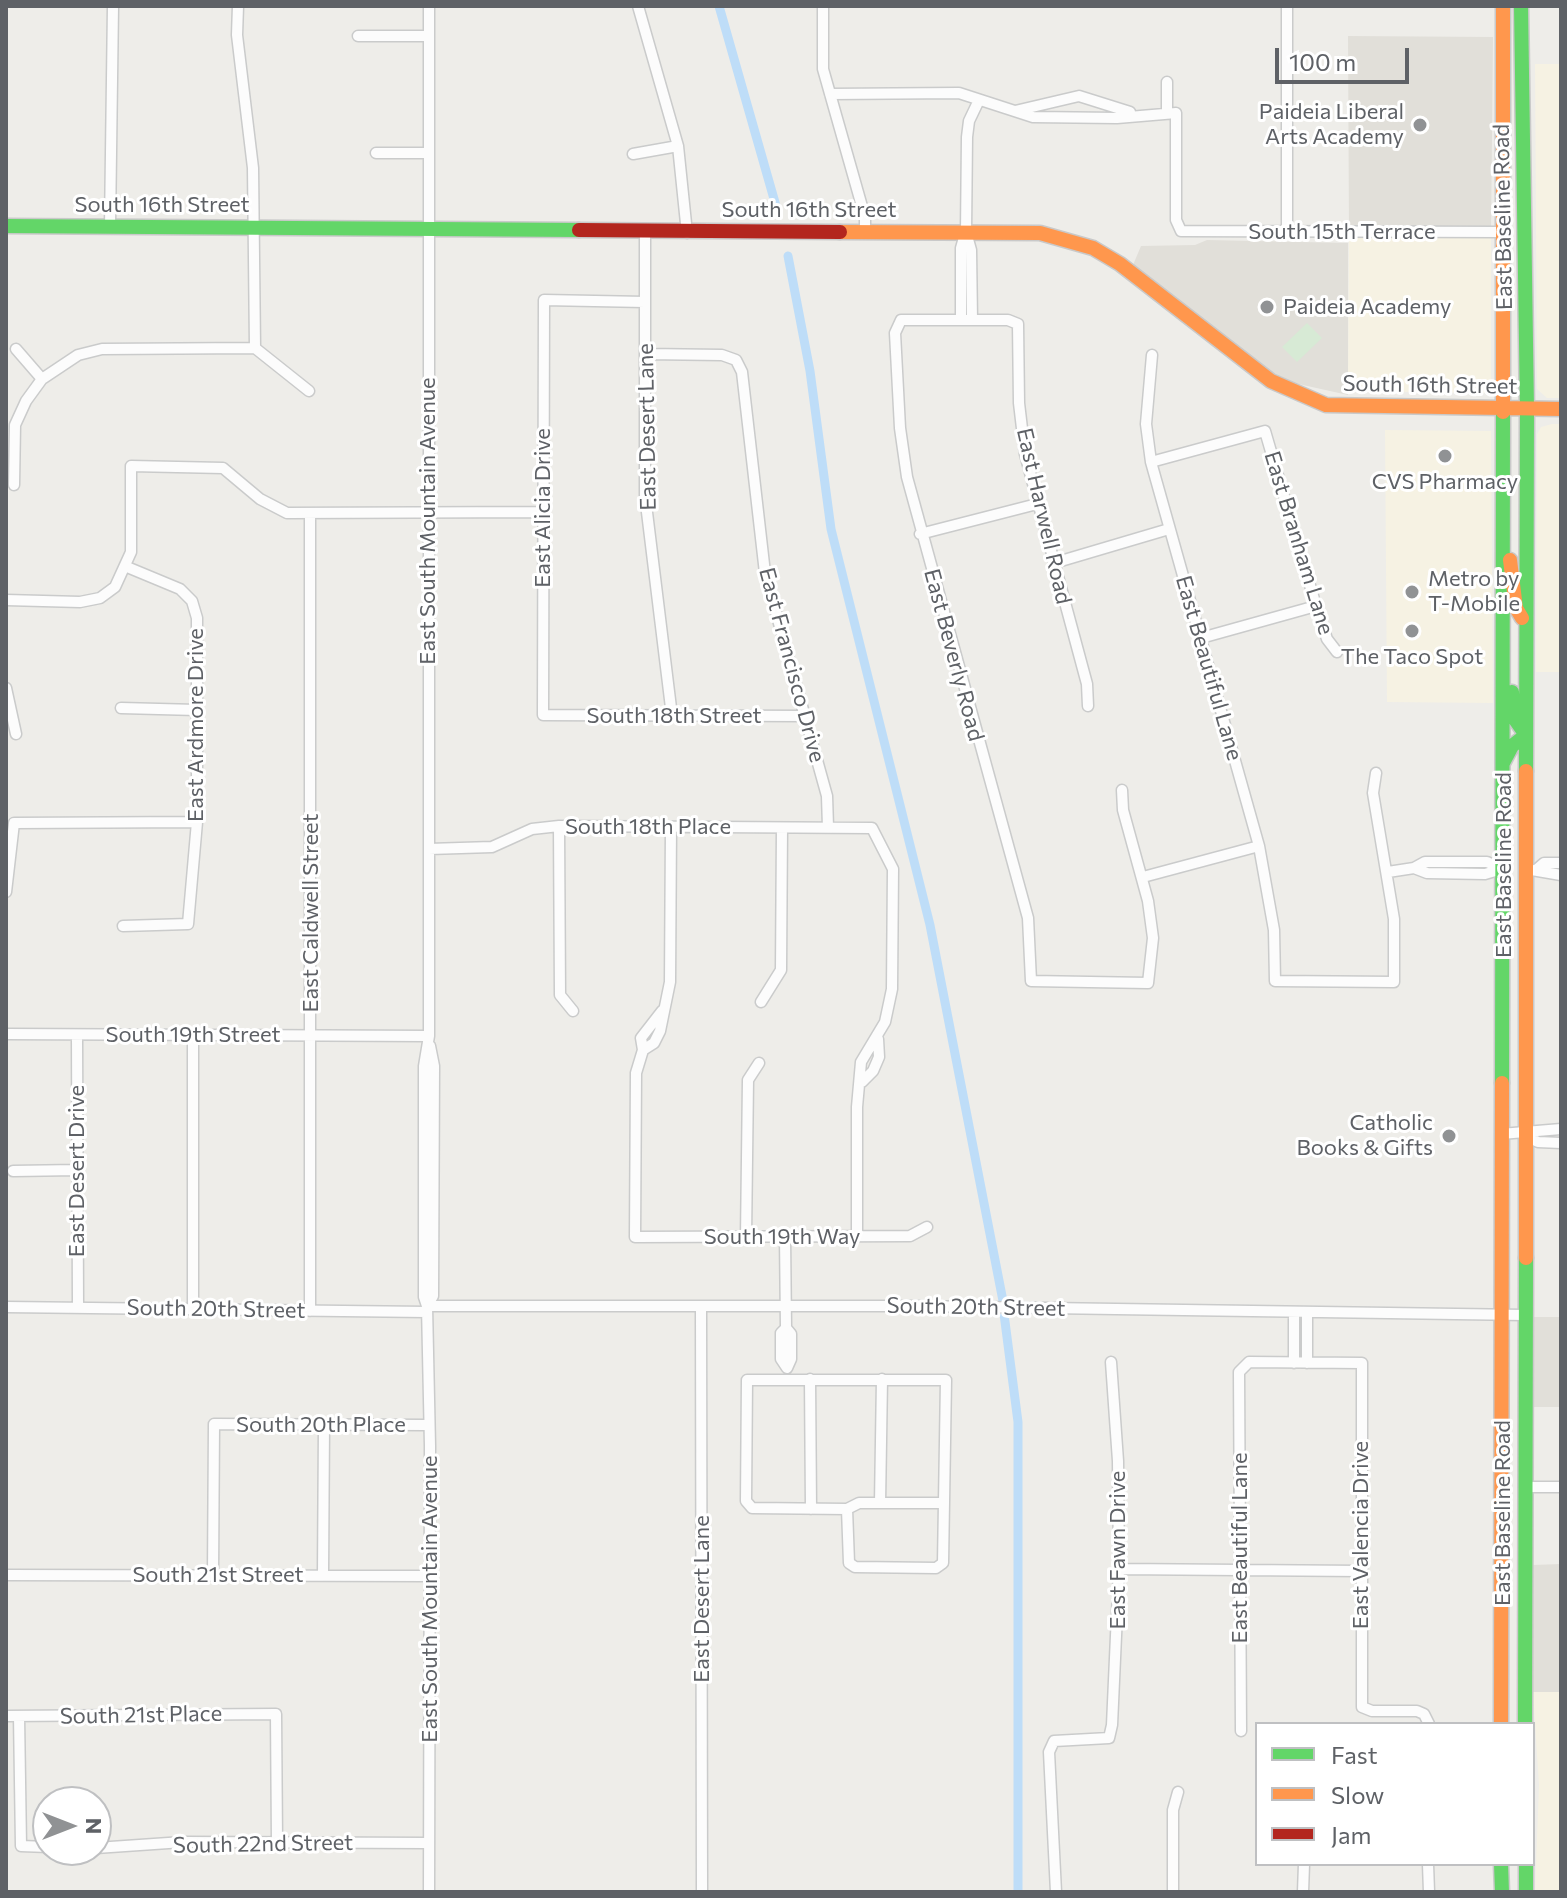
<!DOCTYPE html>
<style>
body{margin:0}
#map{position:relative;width:1567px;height:1898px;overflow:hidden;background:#eeede9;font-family:Commissioner,sans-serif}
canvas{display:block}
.frame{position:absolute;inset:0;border:8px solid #5e6166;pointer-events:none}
.legend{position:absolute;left:1255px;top:1722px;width:280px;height:144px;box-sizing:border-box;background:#fff;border:2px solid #bfc0c2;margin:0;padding:10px 14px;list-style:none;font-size:24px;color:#5e6166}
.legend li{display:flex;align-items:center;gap:16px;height:40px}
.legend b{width:40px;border:2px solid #bfc0c2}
.north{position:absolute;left:32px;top:1786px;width:80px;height:80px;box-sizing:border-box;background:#fff;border:2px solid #bfc0c2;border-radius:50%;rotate:90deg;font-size:22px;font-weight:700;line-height:32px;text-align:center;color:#5e6166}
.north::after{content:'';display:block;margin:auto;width:28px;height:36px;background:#909294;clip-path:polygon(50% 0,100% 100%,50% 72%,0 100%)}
.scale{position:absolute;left:1275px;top:48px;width:134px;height:36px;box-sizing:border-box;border:4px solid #5e6166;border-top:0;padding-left:10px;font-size:24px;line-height:28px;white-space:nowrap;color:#5e6166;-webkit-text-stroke:6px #fff;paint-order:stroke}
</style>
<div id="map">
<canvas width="1567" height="1898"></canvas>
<div class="frame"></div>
<ul class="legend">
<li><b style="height:10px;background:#63d668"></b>Fast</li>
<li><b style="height:10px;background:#ff974d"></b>Slow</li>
<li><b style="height:10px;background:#b3261e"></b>Jam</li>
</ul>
<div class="north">N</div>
<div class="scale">100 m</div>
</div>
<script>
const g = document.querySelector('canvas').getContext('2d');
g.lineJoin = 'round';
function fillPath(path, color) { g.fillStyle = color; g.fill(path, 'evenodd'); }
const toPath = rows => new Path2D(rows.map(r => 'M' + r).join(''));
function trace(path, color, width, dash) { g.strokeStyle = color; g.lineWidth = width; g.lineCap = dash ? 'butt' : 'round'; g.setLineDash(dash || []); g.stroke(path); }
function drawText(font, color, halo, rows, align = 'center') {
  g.font = font + ' Commissioner,sans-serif'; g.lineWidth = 6; g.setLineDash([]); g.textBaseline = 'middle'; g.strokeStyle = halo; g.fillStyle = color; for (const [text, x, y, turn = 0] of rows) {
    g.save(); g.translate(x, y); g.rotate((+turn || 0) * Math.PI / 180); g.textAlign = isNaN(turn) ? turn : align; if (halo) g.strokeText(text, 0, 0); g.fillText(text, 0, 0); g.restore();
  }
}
fillPath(toPath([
 [1535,64,1561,64,1561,398,1547,398,1537,389],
 [1349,232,1491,232,1491,387,1485,393,1348,391],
 [1552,424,1561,424,1561,672,1536,672,1537,434,1541,427],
 [1385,430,1491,431,1493,703,1387,702],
 [1533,1692,1561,1692,1561,1892,1535,1892,1539,1785]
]), '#f6f2e3');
fillPath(toPath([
 [1348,36,1493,37,1491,232,1349,232],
 [1207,240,1348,243,1348,395,1294,383,1266,369,1133,265,1141,246,1195,245],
 [1533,1317,1561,1317,1561,1407,1533,1407],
 [1561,1564,1561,1692,1533,1692,1533,1565]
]), '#e1dfd9');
fillPath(toPath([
 [1307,323,1322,338,1297,362,1282,347]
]), '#d7ead5');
trace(toPath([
 [719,6,776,206],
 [788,256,810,371,831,529,930,925,1003,1301],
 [1004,1314,1018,1422,1018,1892]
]), '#beddf8', 9);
const street = toPath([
 [238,6,237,35,253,168,255,348],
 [429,6,429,1036,424,1066,424,1297,427,1306,430,1446,429,1892],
 [638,6,678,146,687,233],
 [823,6,823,69,865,217,865,232],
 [1287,6,1287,232],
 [358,36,429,36],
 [830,94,959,93,1033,117,1117,118,1176,113,1176,220,1181,231,1503,232],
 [1015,111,1079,96,1130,112],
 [1167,113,1167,82],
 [376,153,428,153],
 [633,154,678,146],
 [110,226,113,6],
 [645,233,645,496,672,716],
 [645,302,544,300,543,715,806,716],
 [961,320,961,248,965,234],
 [972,320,971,250,966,232,967,137,969,121,979,100],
 [16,349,42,379],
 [646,354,722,355,736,360,742,372,765,573,827,796,828,827],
 [1152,355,1146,424,1151,462,1259,846,1274,930,1275,981,1394,982,1394,919,1373,793,1376,773],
 [1151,462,1265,431,1316,606,1327,639,1337,652],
 [14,485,15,425,26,401,42,379,78,355,102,349,255,348,309,391],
 [310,515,310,1311],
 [920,534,1037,504],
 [1054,563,1169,529],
 [6,600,80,602,100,598,115,587,131,552,131,466,223,468,260,499,287,513,543,512],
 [1201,638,1316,606],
 [6,688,16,734],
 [1088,706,1087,684,1025,454,1019,403,1018,324,1008,320,901,320,895,333,900,428,907,477,1028,918,1031,981,1148,983,1153,938,1148,901,1123,810,1122,790],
 [121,708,197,710],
 [559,826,560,995,573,1011],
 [429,849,492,847,532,829,559,826,872,828,893,869,892,989,885,1022,861,1062,857,1107,857,1236],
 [1414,868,1427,873,1485,874,1502,869],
 [1526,869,1561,875],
 [1537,869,1544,863,1561,863],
 [1388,872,1414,868,1425,862,1487,862,1502,869],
 [1143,877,1259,846],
 [6,892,14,823,197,822],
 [123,926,188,924,197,822,197,618,192,601,180,589,127,567],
 [761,1002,781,970,782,828],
 [662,1011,641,1038,643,1050,636,1073,635,1237,910,1236,927,1227],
 [6,1034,429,1036],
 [77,1035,78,1307],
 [193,1035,193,1310],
 [643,1050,654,1043,660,1031,670,982,671,827],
 [862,1082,873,1071,879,1057,878,1039],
 [1501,1134,1561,1129],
 [1524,1135,1538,1142,1561,1143],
 [13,1171,77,1170],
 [746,1237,748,1080,759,1063],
 [785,1237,786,1328,791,1334,791,1359,787,1368,781,1359,781,1333,786,1328],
 [427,1306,912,1306,1524,1315],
 [427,1306,433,1296,434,1066,430,1046],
 [6,1307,427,1312],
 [701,1307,702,1892],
 [1294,1363,1294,1312],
 [1307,1363,1307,1312],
 [810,1379,811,1509],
 [1524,1487,1561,1487],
 [880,1503,882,1379],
 [847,1509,849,1563,855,1567,936,1568,943,1563,946,1380,747,1380,746,1501,752,1508,847,1509,859,1503,944,1503],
 [1119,1569,1361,1571],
 [323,1574,324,1425],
 [6,1575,431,1576],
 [213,1575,214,1424,427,1425],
 [6,1716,276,1714,277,1842],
 [19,1716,21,1846,48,1847],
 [1241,1731,1239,1372,1249,1362,1362,1363,1362,1707,1372,1711,1417,1711,1424,1714,1429,1724],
 [96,1848,183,1842,429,1843],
 [1428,1864,1429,1892],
 [1056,1892,1049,1752,1054,1741,1109,1738,1112,1725,1119,1569,1118,1461,1111,1362],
 [1173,1892,1173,1810,1178,1792],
 [1303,1892,1304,1864]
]);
const fast = toPath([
 [1521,6,1527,409,1526,771],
 [6,226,579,230],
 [1503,763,1512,746,1526,735,1514,718,1512,692],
 [1502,1083,1503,412],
 [1525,1724,1526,1258],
 [1501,1864,1502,1892],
 [1526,1864,1526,1892]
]);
const slow = toPath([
 [840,232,1040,233,1093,248,1120,264,1271,381,1326,405,1561,409],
 [1503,412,1503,6],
 [1510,560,1516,608,1522,618],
 [1526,1258,1526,771],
 [1501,1724,1502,1083]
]);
const jam = toPath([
 [579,230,840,232]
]);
trace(street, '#cacbcb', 13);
trace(fast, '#c9c9c9', 17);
trace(slow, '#c9c9c9', 17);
trace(jam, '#c9c9c9', 17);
trace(street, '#fcfcfc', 10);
trace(fast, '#63d668', 14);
trace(slow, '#ff974d', 14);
trace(jam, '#b3261e', 14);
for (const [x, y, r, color] of [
 [1420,125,8,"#909294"],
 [1267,307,8,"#909294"],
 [1445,456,8,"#909294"],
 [1412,592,8,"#909294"],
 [1412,631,8,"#909294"],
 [1449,1136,8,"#909294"]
]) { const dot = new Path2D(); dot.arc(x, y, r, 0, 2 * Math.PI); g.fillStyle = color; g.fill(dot); trace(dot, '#fff', 3); }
drawText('22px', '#5e6166', '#fff', [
 ["Paideia Liberal",1404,112],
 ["Arts Academy",1404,137],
 ["Paideia Academy",1283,307,"left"],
 ["CVS Pharmacy",1445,482,"center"],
 ["Metro by",1428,579,"left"],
 ["T-Mobile",1428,604,"left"],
 ["The Taco Spot",1412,657,"center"],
 ["Catholic",1433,1123],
 ["Books & Gifts",1433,1148]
], 'right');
drawText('22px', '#5e6166', '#fff', [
 ["South 16th Street",162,205],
 ["South 16th Street",809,210],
 ["East Baseline Road",1503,217,-91],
 ["South 15th Terrace",1342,232],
 ["South 16th Street",1430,385,1],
 ["East Desert Lane",647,427,-91],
 ["East Alicia Drive",543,508,-90],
 ["East Harwell Road",1044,516,77],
 ["East South Mountain Avenue",428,521,-90],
 ["East Branham Lane",1299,543,73],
 ["East Beverly Road",954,655,75],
 ["East Francisco Drive",792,665,75],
 ["East Beautiful Lane",1209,668,74],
 ["South 18th Street",674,716],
 ["East Ardmore Drive",196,725,-90],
 ["South 18th Place",648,827],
 ["East Baseline Road",1504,865,-90],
 ["East Caldwell Street",311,913,-90],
 ["South 19th Street",193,1035],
 ["East Desert Drive",77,1171,-90],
 ["South 19th Way",782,1237],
 ["South 20th Street",976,1307,1],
 ["South 20th Street",216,1309,1],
 ["South 20th Place",321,1425],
 ["East Baseline Road",1503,1513,-90],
 ["East Valencia Drive",1361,1535,-90],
 ["East Beautiful Lane",1240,1548,-90],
 ["East Fawn Drive",1118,1550,-90],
 ["South 21st Street",218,1575],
 ["East South Mountain Avenue",430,1599,-90],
 ["East Desert Lane",702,1599,-90],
 ["South 21st Place",141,1715,-1],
 ["South 22nd Street",263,1844,-1]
]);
</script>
